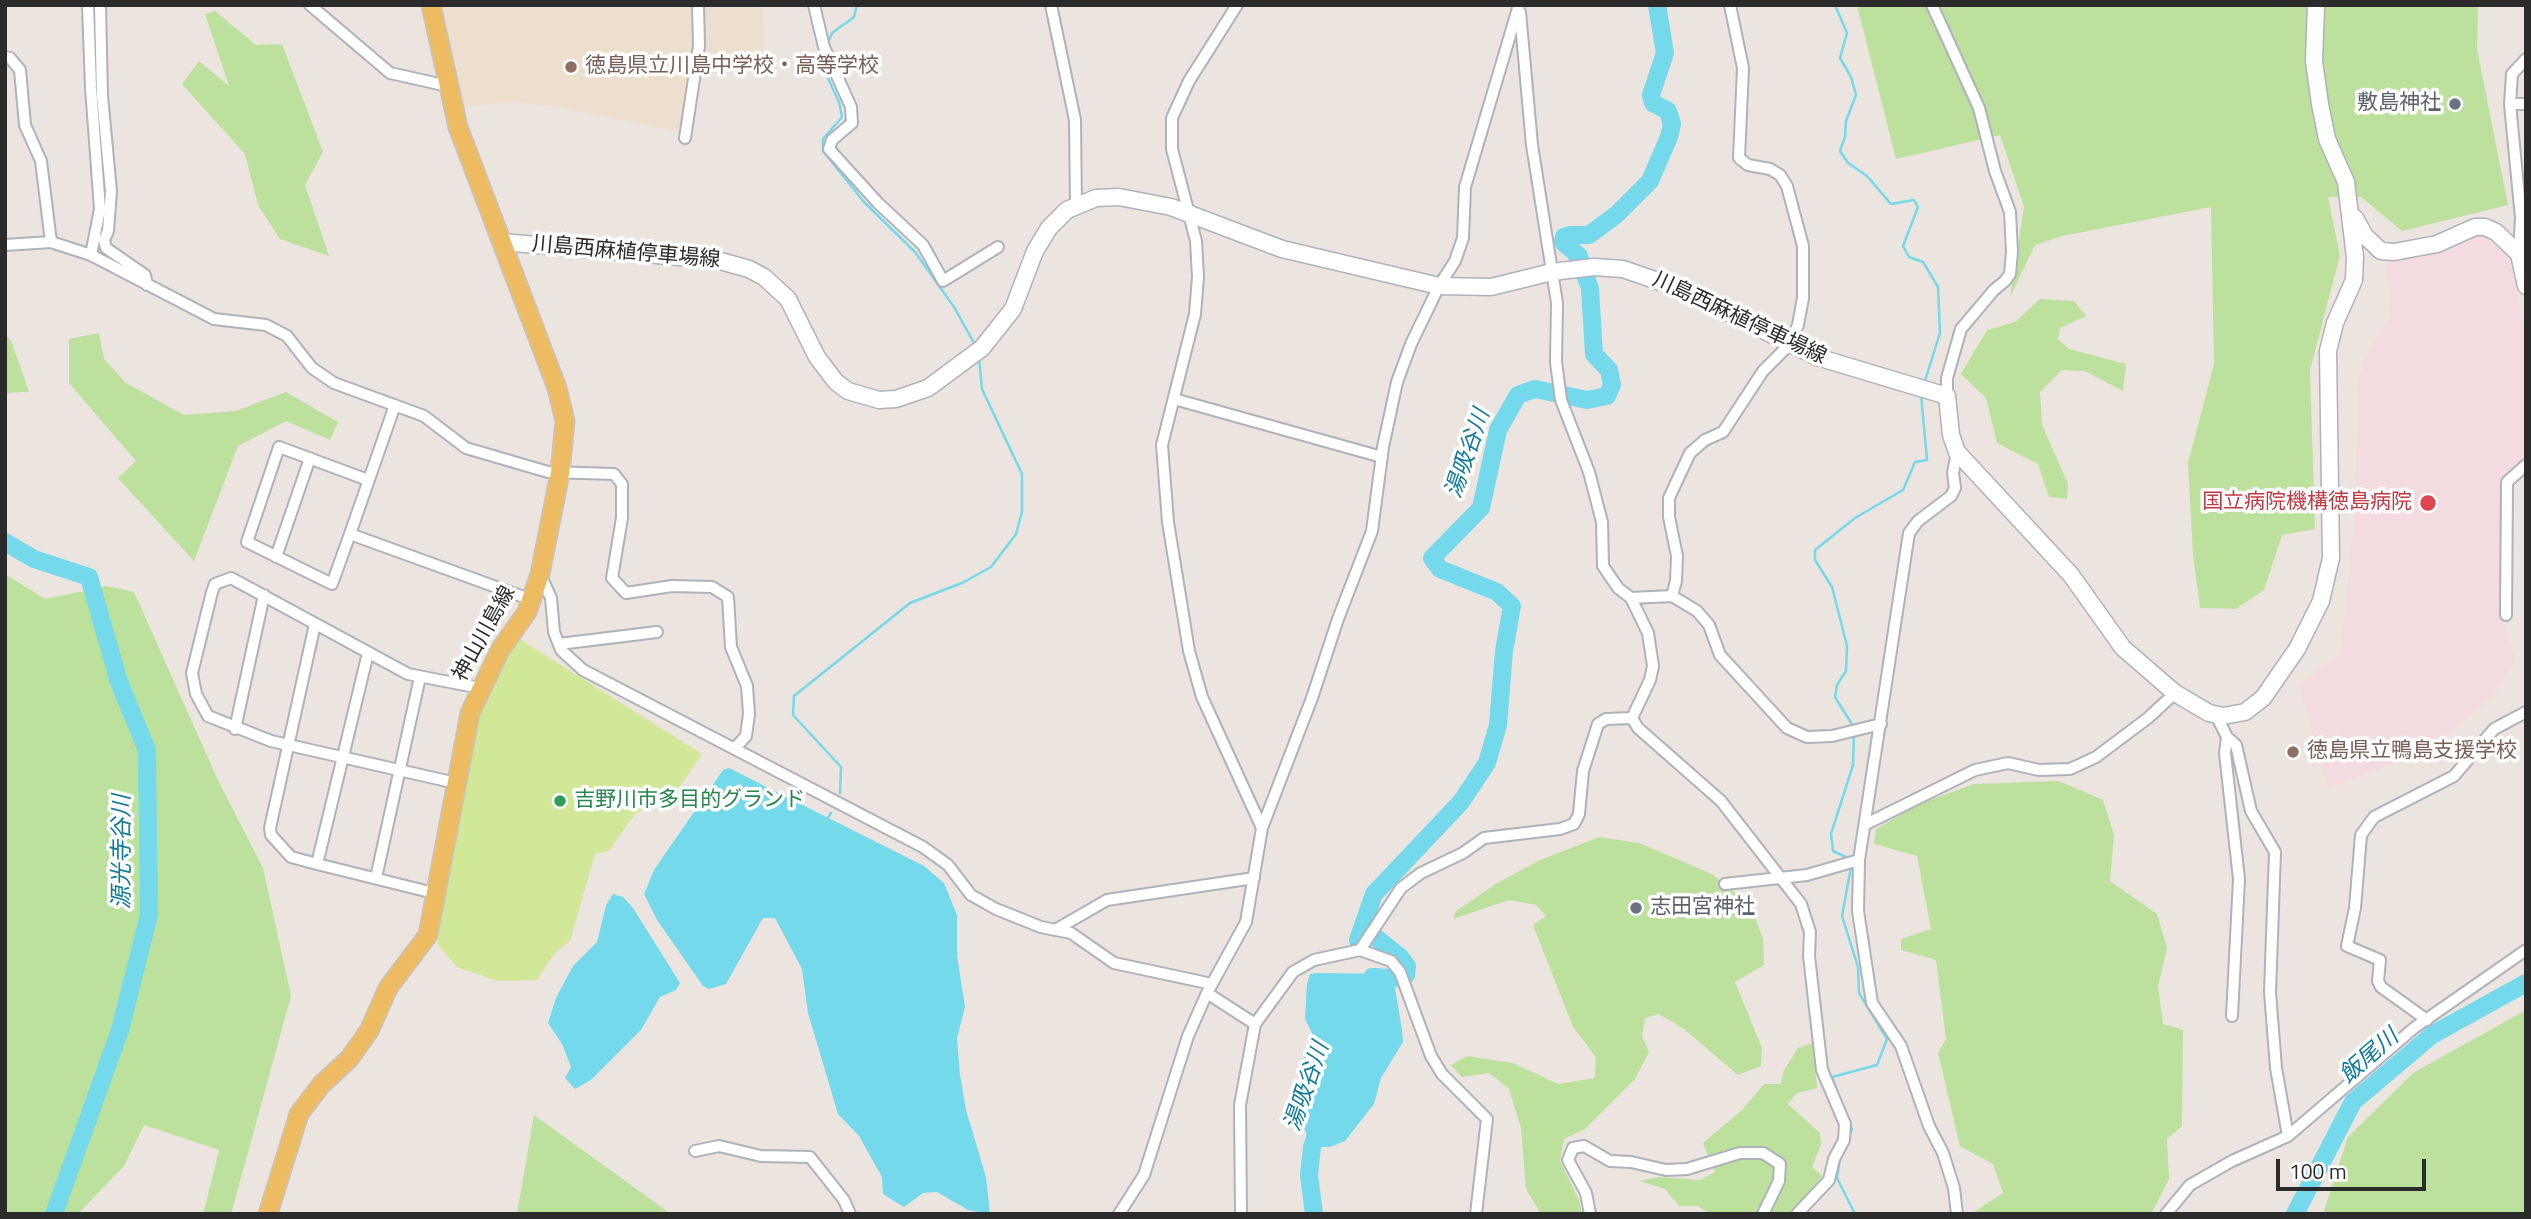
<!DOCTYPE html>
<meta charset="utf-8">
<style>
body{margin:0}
#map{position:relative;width:2531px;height:1219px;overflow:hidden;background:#ece4de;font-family:"Titillium Web",sans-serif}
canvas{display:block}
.frame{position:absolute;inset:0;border:7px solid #2b2b2b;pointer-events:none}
.scale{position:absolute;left:2276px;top:1159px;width:150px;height:32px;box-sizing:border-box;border:4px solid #2b2b2b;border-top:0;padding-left:9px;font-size:21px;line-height:24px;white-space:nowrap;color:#2b2b2b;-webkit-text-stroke:5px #fff;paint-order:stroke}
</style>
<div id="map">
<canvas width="2531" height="1219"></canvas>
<div class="frame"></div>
<div class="scale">100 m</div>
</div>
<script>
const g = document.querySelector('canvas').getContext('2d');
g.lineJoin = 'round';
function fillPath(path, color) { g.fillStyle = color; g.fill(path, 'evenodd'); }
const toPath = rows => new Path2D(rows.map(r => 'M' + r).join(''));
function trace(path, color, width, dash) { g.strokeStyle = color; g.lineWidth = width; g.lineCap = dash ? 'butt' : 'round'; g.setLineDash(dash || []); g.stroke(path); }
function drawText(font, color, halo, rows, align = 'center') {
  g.font = font + ' "Titillium Web","Noto Sans JP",sans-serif'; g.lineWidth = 7; g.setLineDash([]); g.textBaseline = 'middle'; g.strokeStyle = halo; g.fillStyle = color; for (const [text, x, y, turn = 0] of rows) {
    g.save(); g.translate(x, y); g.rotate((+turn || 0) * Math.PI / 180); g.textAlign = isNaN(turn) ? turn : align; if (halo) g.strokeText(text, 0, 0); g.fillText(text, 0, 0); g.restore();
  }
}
fillPath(toPath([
 [439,5,694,5,696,31,680,132,556,107,510,102,461,107],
 [704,5,762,5,764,40,761,65,703,50]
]), '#eddfce');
fillPath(toPath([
 [2478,234,2509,253,2526,340,2526,457,2500,483,2502,617,2516,660,2494,695,2437,743,2403,761,2328,788,2299,685,2341,652,2354,523,2359,379,2365,358,2390,317,2391,303,2385,267,2391,260,2453,247]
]), '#f3dbdf');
fillPath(toPath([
 [1857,5,2478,5,2477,49,2508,205,2402,231,2361,197,2328,197,2340,256,2310,370,2315,529,2282,535,2264,590,2236,609,2200,608,2193,554,2188,463,2214,364,2211,207,2062,236,2035,245,2010,297,2024,207,2000,135,1896,159],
 [215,11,256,45,282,44,323,152,305,185,329,256,280,239,258,205,245,154,182,84,199,61,229,86,205,14],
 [2040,299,2074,301,2086,316,2060,328,2058,339,2069,349,2126,364,2123,391,2085,371,2062,370,2040,392,2042,425,2068,484,2067,499,2049,497,2038,464,1997,443,1986,398,1961,374,1987,330,2015,322],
 [99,333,104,359,126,383,184,415,236,411,286,392,338,422,330,440,286,421,238,446,194,561,118,478,136,461,69,383,69,339],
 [5,335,11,340,29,392,5,393],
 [5,574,45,599,107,586,134,592,217,778,263,868,291,996,231,1214,203,1214,219,1150,144,1125,124,1166,78,1214,5,1214],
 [2059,781,2103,800,2114,835,2110,881,2157,914,2167,948,2158,986,2163,1024,2183,1030,2182,1126,2167,1139,2169,1179,2151,1214,1971,1214,2003,1193,1993,1164,1960,1146,1938,1053,1946,1039,1936,960,1901,950,1901,939,1931,929,1917,856,1874,844,1876,829,1919,804,1974,784],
 [1599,837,1639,843,1712,874,1751,905,1763,939,1764,965,1735,982,1762,1048,1761,1066,1738,1075,1684,1029,1659,1014,1645,1018,1642,1036,1649,1052,1635,1079,1585,1129,1564,1139,1560,1161,1579,1200,1582,1214,1541,1214,1526,1189,1521,1128,1509,1089,1489,1073,1462,1077,1451,1065,1467,1056,1513,1063,1558,1084,1595,1078,1596,1057,1573,1027,1533,925,1546,916,1536,905,1509,900,1453,919,1456,911,1496,884,1538,861],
 [2526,1010,2526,1214,2323,1214,2348,1137,2413,1073],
 [1813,1043,1817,1088,1797,1093,1788,1104,1820,1133,1821,1144,1812,1167,1822,1176,1790,1214,1710,1214,1698,1206,1679,1206,1665,1189,1640,1181,1658,1177,1700,1180,1715,1172,1703,1143,1742,1110,1764,1084,1781,1084,1784,1070,1798,1048],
 [534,1115,671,1214,517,1214]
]), '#bce19c');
fillPath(toPath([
 [518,638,702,754,679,788,635,814,609,851,595,854,570,941,555,953,537,980,497,981,457,967,437,944,481,705,497,669]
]), '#d0e898');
fillPath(toPath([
 [729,768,924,866,944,883,957,915,957,955,965,1007,957,1038,960,1075,966,1110,986,1177,990,1214,968,1210,937,1192,923,1193,904,1207,883,1194,882,1177,859,1136,838,1114,808,1013,802,969,775,918,763,918,726,984,709,989,703,986,657,920,644,894,654,870,723,770],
 [613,894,623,897,633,908,680,983,676,990,660,997,641,1030,591,1080,575,1089,565,1078,571,1067,562,1044,548,1023,556,998,573,966,597,942,606,905],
 [1317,973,1392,974,1397,984,1395,988,1402,1030,1403,1042,1381,1078,1374,1104,1345,1141,1330,1147,1307,1147,1306,1132,1299,1117,1305,1051,1313,1035,1305,1019,1307,984,1310,974]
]), '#74daeb');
trace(toPath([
 [1835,5,1847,33,1840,58,1851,77,1856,95,1846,121,1845,137,1840,151,1848,163,1867,176,1891,204,1914,200,1918,207,1903,246,1909,257,1923,262,1938,287,1940,333,1924,384],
 [827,45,832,33,854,17,857,5],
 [823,54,822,65,839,102,842,117,823,139,823,151,864,202,915,252,954,307,974,343],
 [1853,726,1835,697,1837,685,1846,671,1847,646,1832,587,1815,560,1815,550,1855,518,1903,490,1915,462,1927,460,1921,394],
 [840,793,841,767,793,715,794,696,910,603,962,583,991,567,1016,534,1022,512,1022,474,982,389,979,358],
 [828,818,831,813],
 [1846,857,1833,851,1831,834,1853,765,1854,733],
 [1839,1097,1832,1077,1877,1065,1887,1039,1859,993,1858,967,1842,916,1851,867],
 [1849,1136,1852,1129,1849,1123],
 [1840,1158,1837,1178,1855,1214]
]), '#74daeb', 2.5);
trace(toPath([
 [5,542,34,559,89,577,119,682,147,750,149,915,120,1030,54,1214],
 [1364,928,1400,957,1407,966,1406,975,1396,978,1372,977],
 [1358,940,1374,894,1461,802,1487,763,1498,725,1504,651,1512,606,1497,592,1440,569,1432,558,1481,508,1498,430,1518,395,1535,389,1587,400,1607,396,1612,385,1609,370,1594,354,1590,289,1579,256,1563,242,1564,237,1570,235,1589,235,1616,215,1650,181,1669,137,1672,124,1668,111,1653,103,1651,95,1665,53,1657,5],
 [1314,1214,1309,1175,1312,1147,1320,1125],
 [2295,1214,2353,1102,2432,1035,2526,983]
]), '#74daeb', 18);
const street = toPath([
 [88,5,91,88,100,209,91,255],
 [100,5,102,96,111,191,108,231,104,240,106,248,145,275,147,285],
 [310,5,390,73,448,86],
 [814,5,824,47,851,107,852,123,832,140,829,149,878,203,923,245,943,281,998,247],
 [1051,5,1075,120,1076,205],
 [1237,5,1189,81,1172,118,1172,149,1196,241,1198,277,1195,314,1162,445,1168,522,1189,651,1202,697,1262,828],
 [1932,5,1979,108,1995,171,2010,212,2012,252,2010,274,2005,281,1994,290,1961,329,1947,378,1947,396],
 [1520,12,1532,145,1557,303,1556,362,1561,400,1589,472,1602,522,1603,566,1618,588,1631,598,1648,633,1653,666,1650,680,1632,718],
 [5,57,10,58,20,70,25,125,41,161,51,242],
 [2510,104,2526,104],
 [685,138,699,46,698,5],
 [5,245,51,242,91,255,214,319,266,325,287,336,312,368,334,383,424,416,466,448,548,472,614,474,622,484,622,518,612,578,626,593,672,586,712,587,728,597,731,647,747,686,749,714,746,736,735,748],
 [2523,254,2519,254,2521,218,2510,104,2512,74,2526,59],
 [1174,399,1382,457],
 [395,405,350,534,532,600],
 [1957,452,1953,473,1955,488,1951,496,1918,521,1909,533,1859,860,1858,911,1872,1003,1901,1046,1929,1126,1943,1153,1954,1188,1957,1214],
 [350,534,332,584,247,542,279,447,368,480],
 [276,557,310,458],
 [540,574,551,598,554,632,561,650,583,670,923,847,948,865,971,895,996,909,1041,927,1071,933,1114,963,1212,984],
 [1672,596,1697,611,1709,625,1720,655,1787,728,1807,737,1832,736,1881,724],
 [1631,598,1672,596,1676,581,1677,556,1669,517,1669,498,1690,453,1705,440,1723,432,1763,371,1789,345,1798,325,1803,298,1803,246,1787,186,1780,175,1770,169,1748,165,1739,158,1743,68,1730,5],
 [2506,615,2507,482,2526,465],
 [315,624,270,828,271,835,291,857,317,864],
 [559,644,657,632],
 [368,653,317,864,438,894],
 [2217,717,2227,737,2236,745,2251,811,2275,852,2270,992,2276,1068,2288,1136],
 [1632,718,1638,728,1721,801,1801,904,1810,932,1809,956,1822,1070,1845,1124,1844,1140,1834,1159,1829,1180,1797,1214],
 [235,729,264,595],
 [2227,737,2225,753,2239,879,2232,1016],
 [456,783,271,741,208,716,196,694,192,673,212,592,215,584,231,578,408,674,480,688],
 [1866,824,1975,770,2008,763,2039,770,2070,769,2096,757,2148,718,2175,693],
 [376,878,420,677],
 [1725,884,1807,875,1859,860],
 [1055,930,1107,900,1254,878],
 [1360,950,1391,961,1400,972,1431,1056,1442,1074,1487,1119,1476,1214],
 [1207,993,1255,1024],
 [2427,1020,2381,987,2378,981,2380,960,2347,946,2355,908,2361,835,2374,817,2454,776,2494,729,2526,712],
 [695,1151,719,1146,761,1156,810,1157,844,1200,850,1214],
 [1119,1214,1144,1175,1188,1036,1207,993,1246,922,1262,828,1312,698,1338,619,1372,531,1383,447,1397,382,1411,344,1439,286,1455,261,1463,238,1465,187,1519,5],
 [1241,1214,1240,1105,1255,1024,1293,972,1314,960,1360,950,1401,888,1421,873,1463,853,1484,838,1560,829,1574,824,1579,814,1583,771,1598,724,1606,719,1632,718],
 [1590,1214,1586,1193,1568,1160,1573,1148,1584,1146,1610,1161,1631,1162,1666,1170,1687,1169,1740,1153,1763,1153,1780,1164,1779,1181,1763,1214],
 [2166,1214,2190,1185,2232,1161,2288,1136,2414,1028,2526,950]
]);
const secondary = toPath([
 [2355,218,2365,236,2381,251,2394,252,2437,244,2475,227,2485,227,2496,232,2519,254,2526,286],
 [501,242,717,260,749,269,764,277,788,299,817,357,836,382,848,391,879,400,896,399,928,388,982,348,1013,309,1035,251,1049,228,1067,210,1096,198,1119,197,1171,207,1282,249,1439,286,1491,287,1552,272,1594,267,1623,269,1678,288,1817,357,1947,396,1951,435,1957,452,2071,575,2123,648,2175,693,2209,713,2223,716,2245,712,2263,698,2297,649,2321,601,2331,558,2328,351,2335,323,2354,280,2355,257,2346,182,2327,139,2320,104,2314,61,2316,5]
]);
const primary = toPath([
 [268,1214,299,1114,321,1085,349,1059,369,1031,388,988,428,935,470,713,500,650,527,612,540,574,560,473,565,421,557,388,458,127,431,5]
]);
trace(street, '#aeb2bb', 14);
trace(secondary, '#aeb2bb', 19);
trace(primary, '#c4c4c4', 21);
trace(street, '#fff', 10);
trace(secondary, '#fff', 16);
trace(primary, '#edbc62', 18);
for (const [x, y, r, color] of [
 [571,67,7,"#8d6e63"],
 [2455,104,7,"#6b7280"],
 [2428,503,9,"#e0444e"],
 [2293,752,7,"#8d6e63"],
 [560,801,7,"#2e9e5b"],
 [1636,908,7,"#6b7280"]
]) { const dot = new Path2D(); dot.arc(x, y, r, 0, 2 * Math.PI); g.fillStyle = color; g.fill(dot); trace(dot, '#fff', 2.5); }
drawText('21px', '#785e54', '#fff', [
 ["徳島県立川島中学校・高等学校",585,67],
 ["徳島県立鴨島支援学校",2307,752]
], 'left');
drawText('21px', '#5b616d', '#fff', [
 ["敷島神社",2441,104],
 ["志田宮神社",1650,908,"left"]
], 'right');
drawText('21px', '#2b2b2b', '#fff', [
 ["川島西麻植停車場線",626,253,5],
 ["川島西麻植停車場線",1739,319,25],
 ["神山川島線",485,634,-61]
]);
drawText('21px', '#be3a42', '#fff', [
 ["国立病院機構徳島病院",2412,503]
], 'right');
drawText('21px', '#27864d', '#fff', [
 ["吉野川市多目的グランド",574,801]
], 'left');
drawText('italic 23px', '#117b99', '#fff', [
 ["湯吸谷川",1469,454,-71],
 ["源光寺谷川",123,852,-90],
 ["飯尾川",2370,1057,-41],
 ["湯吸谷川",1308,1087,-71]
]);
</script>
